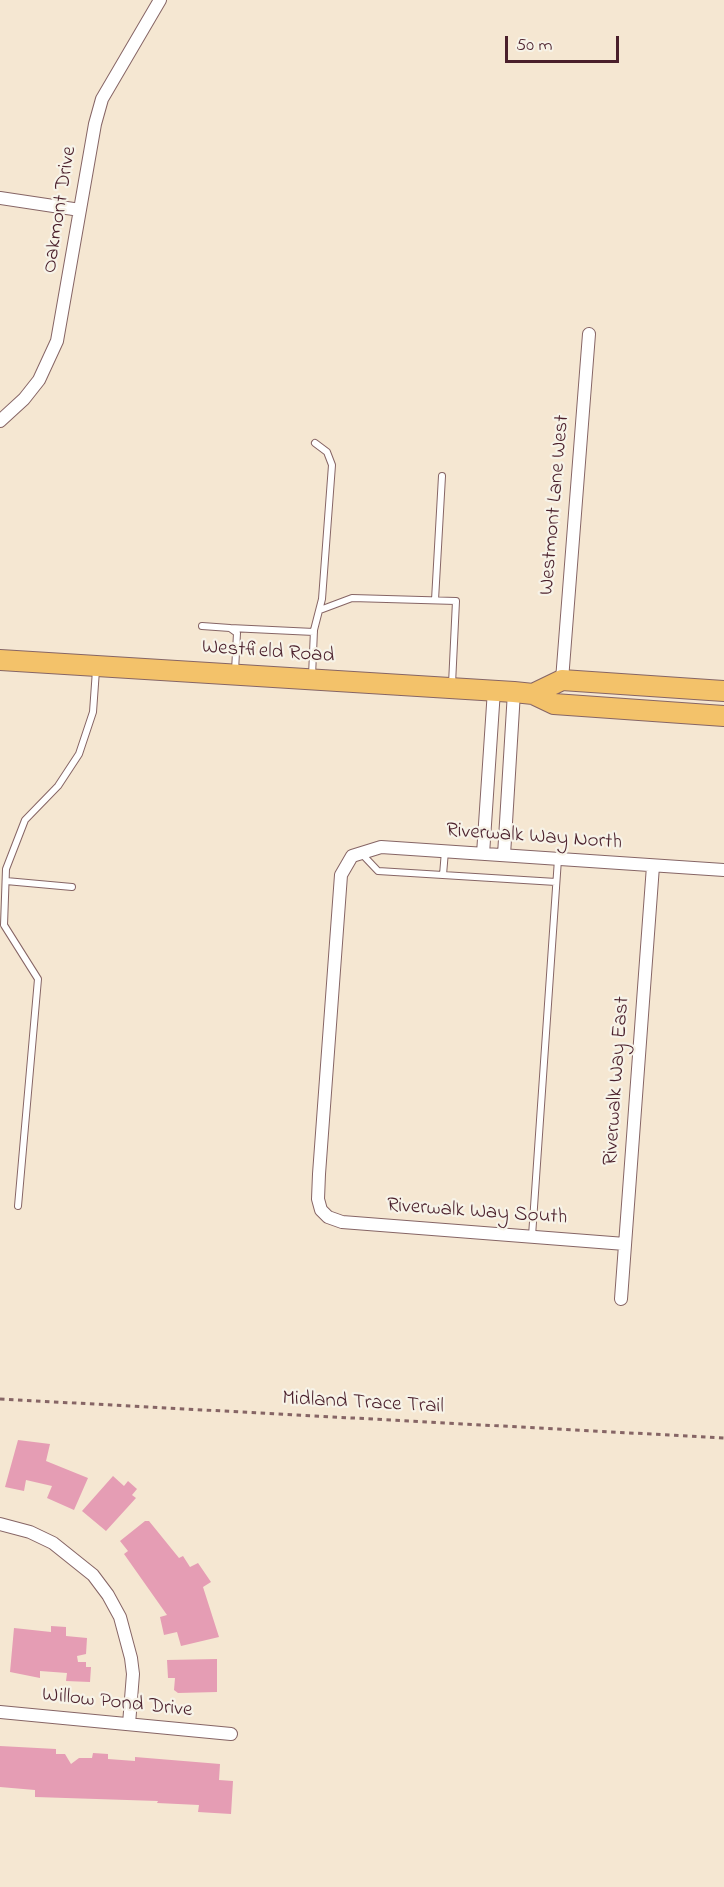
<!DOCTYPE html>
<style>
body{margin:0}
#map{position:relative;width:724px;height:1887px;overflow:hidden;background:#f5e7d2;font-family:"Indie Flower",sans-serif}
canvas{display:block}
.scale{position:absolute;left:505px;top:36px;width:114px;height:27px;box-sizing:border-box;border:3px solid #4a1f2b;border-top:0;padding-left:8px;font-size:18px;line-height:21px;white-space:nowrap;color:#4a1f2b;-webkit-text-stroke:4px #f7f3e8;paint-order:stroke}
</style>
<div id="map">
<canvas width="724" height="1887"></canvas>
<div class="scale">50 m</div>
</div>
<script>
const g = document.querySelector('canvas').getContext('2d');
g.lineJoin = 'round';
function fillPath(path, color) { g.fillStyle = color; g.fill(path, 'evenodd'); }
const toPath = rows => new Path2D(rows.map(r => 'M' + r).join(''));
function trace(path, color, width, dash) { g.strokeStyle = color; g.lineWidth = width; g.lineCap = dash ? 'butt' : 'round'; g.setLineDash(dash || []); g.stroke(path); }
function drawText(font, color, halo, rows, align = 'center') {
  g.font = font + ' "Indie Flower",sans-serif'; g.lineWidth = 4.5; g.setLineDash([]); g.textBaseline = 'middle'; g.strokeStyle = halo; g.fillStyle = color; for (const [text, x, y, turn = 0] of rows) {
    g.save(); g.translate(x, y); g.rotate((+turn || 0) * Math.PI / 180); g.textAlign = isNaN(turn) ? turn : align; if (halo) g.strokeText(text, 0, 0); g.fillText(text, 0, 0); g.restore();
  }
}
fillPath(toPath([
 [18,1440,50,1444,46,1461,88,1478,74,1510,47,1498,52,1486,26,1480,24,1491,5,1487],
 [113,1476,124,1486,128,1481,137,1489,132,1495,136,1498,106,1531,82,1511],
 [145,1521,149,1521,179,1558,183,1556,190,1567,198,1563,211,1582,203,1587,219,1637,181,1646,177,1632,164,1635,160,1617,167,1615,124,1554,128,1551,120,1541],
 [51,1626,66,1627,66,1636,87,1638,86,1654,77,1656,78,1662,86,1662,86,1667,91,1667,90,1682,66,1681,67,1673,40,1671,40,1678,10,1672,14,1628,51,1632],
 [217,1659,217,1692,178,1693,174,1690,175,1678,168,1678,167,1660],
 [0,1746,56,1749,56,1754,65,1754,71,1764,79,1758,92,1758,93,1753,108,1754,108,1759,135,1761,135,1757,220,1764,219,1780,233,1781,231,1814,198,1812,199,1805,157,1803,158,1801,35,1797,35,1790,0,1787]
]), '#e59db4');
const service = toPath([
 [435,600,442,476],
 [320,610,352,598,456,601,452,684],
 [202,626,230,628,237,633,235,671],
 [230,628,314,632],
 [312,676,314,630,322,599,332,465,327,452,315,443],
 [360,852,378,871,556,882],
 [443,875,445,851],
 [6,881,72,887],
 [18,1206,38,979,4,925,6,869,25,820,58,786,79,754,93,712,96,670],
 [532,1236,558,859]
]);
const minor = toPath([
 [0,198,80,210],
 [0,421,24,399,39,380,57,341,95,124,102,99,160,0],
 [562,680,589,334],
 [483,854,494,690],
 [504,855,514,692],
 [625,1244,342,1222,328,1217,321,1210,318,1199,319,1174,341,875,352,856,381,847,724,870],
 [621,1299,653,866],
 [0,1524,30,1532,53,1543,93,1575,108,1595,120,1617,131,1658,133,1674,129,1724],
 [0,1712,231,1734]
]);
const primary = toPath([
 [0,660,514,692,533,694,554,704,724,716],
 [533,694,562,680,724,691]
]);
trace(service, '#866565', 8);
trace(minor, '#866565', 14);
trace(primary, '#866565', 22);
trace(toPath([
 [0,1399,724,1438]
]), '#866565', 3, [4.5, 4.5]);
trace(service, '#fff', 6);
trace(minor, '#fff', 12);
trace(primary, '#f3c26a', 20);
drawText('21px', '#4a1f2b', '#f7f3e8', [
 ["Oakmont Drive",61,210,-81],
 ["Westmont Lane West",556,505,-85],
 ["Westfield Road",268,653,4],
 ["Riverwalk Way North",534,838,4],
 ["Riverwalk Way East",618,1081,-86],
 ["Riverwalk Way South",477,1213,4],
 ["Midland Trace Trail",363,1404,3],
 ["Willow Pond Drive",117,1704,6]
]);
</script>
